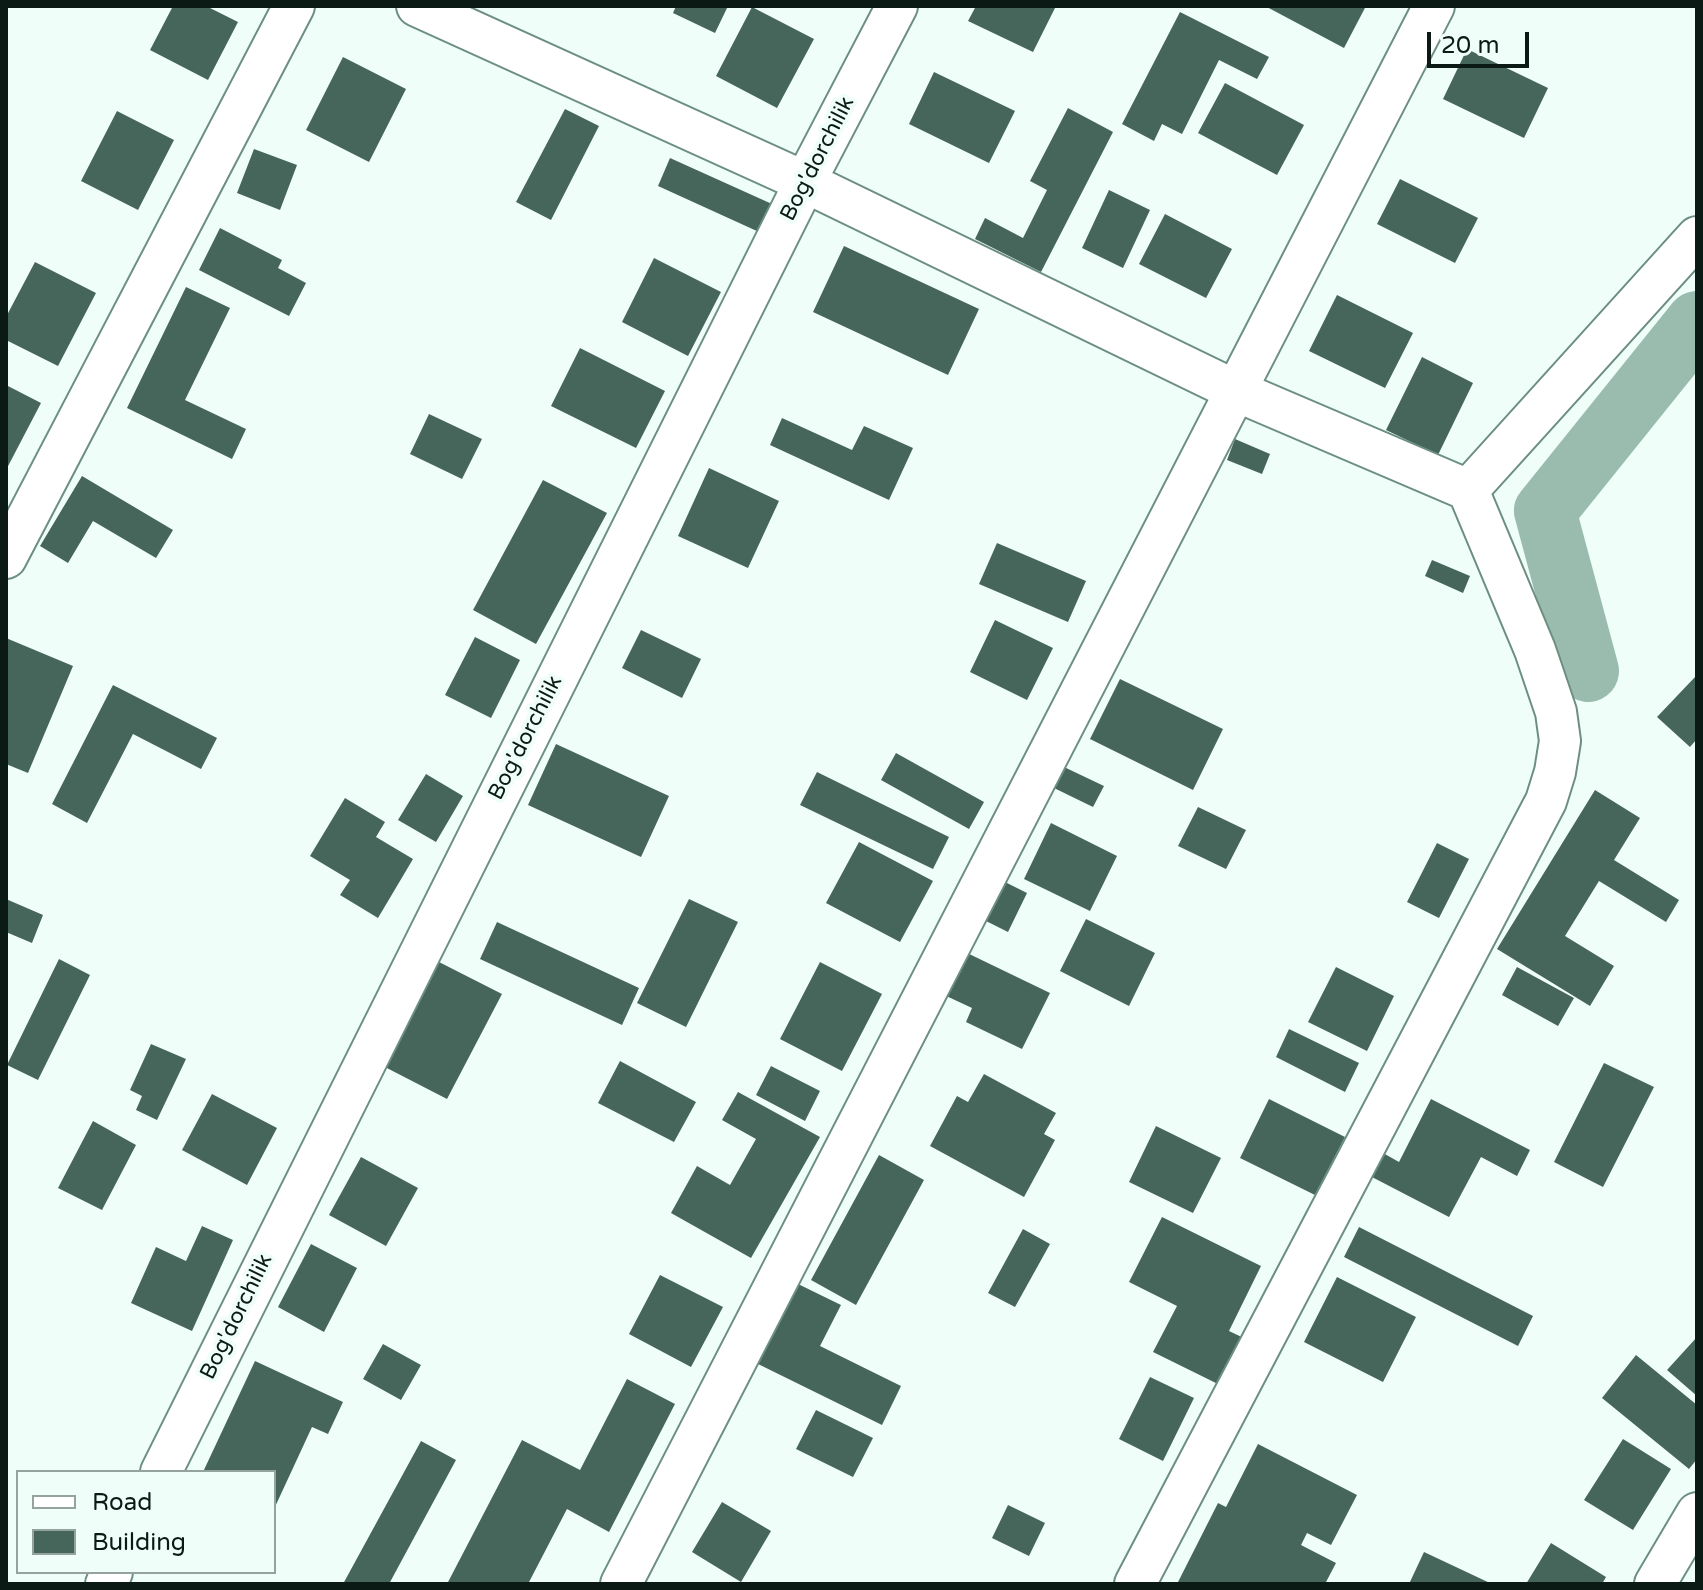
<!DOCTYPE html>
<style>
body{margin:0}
#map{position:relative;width:1703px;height:1590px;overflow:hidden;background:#effef8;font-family:"Varela Round",sans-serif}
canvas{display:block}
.frame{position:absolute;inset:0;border:8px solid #0c1a16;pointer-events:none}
.legend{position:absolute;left:16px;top:1470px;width:260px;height:104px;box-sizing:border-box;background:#effef8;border:2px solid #94a39e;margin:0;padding:10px 14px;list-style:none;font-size:24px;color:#0c1a16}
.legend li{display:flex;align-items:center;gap:16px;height:40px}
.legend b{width:40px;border:2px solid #94a39e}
.scale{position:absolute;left:1427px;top:32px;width:102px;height:36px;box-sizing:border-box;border:4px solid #0c1a16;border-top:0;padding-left:10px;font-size:24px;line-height:28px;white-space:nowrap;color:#0c1a16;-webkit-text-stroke:6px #effef8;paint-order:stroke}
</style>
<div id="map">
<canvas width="1703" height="1590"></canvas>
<div class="frame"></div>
<ul class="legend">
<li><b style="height:10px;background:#fff"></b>Road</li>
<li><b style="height:22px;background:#47665b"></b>Building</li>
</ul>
<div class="scale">20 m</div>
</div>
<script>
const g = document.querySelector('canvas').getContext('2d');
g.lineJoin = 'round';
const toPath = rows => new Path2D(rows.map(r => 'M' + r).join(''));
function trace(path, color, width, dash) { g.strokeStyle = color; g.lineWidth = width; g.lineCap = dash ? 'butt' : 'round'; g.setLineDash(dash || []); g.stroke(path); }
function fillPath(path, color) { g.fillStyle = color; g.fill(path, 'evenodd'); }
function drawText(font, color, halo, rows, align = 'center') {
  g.font = font + ' "Varela Round",sans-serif'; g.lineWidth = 8; g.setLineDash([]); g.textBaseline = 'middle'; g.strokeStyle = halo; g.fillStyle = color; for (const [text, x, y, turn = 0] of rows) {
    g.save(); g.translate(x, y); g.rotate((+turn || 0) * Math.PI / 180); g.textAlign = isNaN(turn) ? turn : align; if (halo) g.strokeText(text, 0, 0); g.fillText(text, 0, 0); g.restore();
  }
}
trace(toPath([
 [1588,671,1545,511,1697,322]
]), '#9abcaf', 62);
fillPath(toPath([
 [173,6,206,6,238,22,208,80,150,50],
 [676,6,728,6,715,33,673,13],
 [976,6,1056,6,1033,52,968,21],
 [1265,6,1366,6,1344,48],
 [752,7,814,39,777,108,716,76],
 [1180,12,1269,57,1257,79,1219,60,1182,134,1162,124,1154,141,1122,124],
 [1467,49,1548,88,1524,138,1443,99],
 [343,57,406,89,369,162,306,130],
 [934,72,1015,111,989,163,909,124],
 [1225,83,1304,125,1277,175,1198,133],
 [1068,108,1113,132,1041,272,975,239,985,218,1023,238,1047,190,1030,181],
 [565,109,599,126,551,220,516,202],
 [117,111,174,140,138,210,81,181],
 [254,149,297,165,280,210,237,193],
 [670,158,772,204,759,232,658,186],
 [1400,179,1478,218,1455,263,1377,224],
 [1109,190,1150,210,1123,268,1082,248],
 [1165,214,1232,249,1206,298,1139,264],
 [220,228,282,260,278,268,306,283,289,316,199,270],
 [844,246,979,309,948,375,813,312],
 [654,258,721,292,688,356,622,322],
 [35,262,96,293,58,366,6,340,6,317],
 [186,287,230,308,185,400,246,429,232,459,127,408],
 [1337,295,1413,333,1385,388,1309,351],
 [580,348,665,391,636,448,551,406],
 [1422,357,1473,383,1438,455,1386,430],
 [6,385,41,403,6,470],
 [429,414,482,439,462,479,410,454],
 [782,418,852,450,864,426,913,448,889,500,770,445],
 [1235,439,1270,454,1262,474,1227,460],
 [709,468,779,501,748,568,678,536],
 [82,476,173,530,156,558,93,521,68,563,40,546],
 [543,480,607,513,536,644,473,610],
 [997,543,1086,581,1068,622,979,584],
 [1432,560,1470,576,1463,593,1425,576],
 [995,620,1053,648,1027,700,970,672],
 [641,630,701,659,682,698,622,668],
 [475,637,520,660,491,718,445,695],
 [6,638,73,666,28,773,6,764],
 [1695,677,1697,739,1690,747,1657,717],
 [1120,679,1223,729,1193,790,1090,739],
 [113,685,217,738,201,769,133,734,87,823,52,804],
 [556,744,669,796,641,857,528,805],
 [896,753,984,802,969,829,881,780],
 [1064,767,1104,786,1093,807,1054,788],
 [817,772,949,837,933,869,800,805],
 [426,774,463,796,436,842,398,820],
 [1595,790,1640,818,1614,860,1679,900,1666,922,1599,881,1565,936,1614,966,1590,1006,1497,949],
 [345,798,385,822,376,837,413,859,378,918,340,895,350,880,310,856],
 [1198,807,1246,830,1226,869,1178,846],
 [1051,823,1117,856,1090,911,1024,879],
 [859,842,933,881,900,942,826,903],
 [1437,843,1469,859,1439,918,1407,902],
 [1003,881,1027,893,1008,932,984,920],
 [6,899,43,915,32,943,6,932],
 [689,899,738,922,686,1027,637,1003],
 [1086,919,1155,953,1129,1006,1060,971],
 [497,922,639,988,622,1025,480,959],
 [963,951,1050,993,1022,1049,966,1022,972,1008,942,994],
 [59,959,90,975,38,1080,7,1065],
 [437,961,502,994,447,1099,383,1066],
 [820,962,882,994,842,1071,780,1039],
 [1336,967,1394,996,1367,1051,1308,1022],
 [1517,967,1574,998,1558,1026,1502,995],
 [1289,1029,1359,1063,1345,1092,1276,1057],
 [151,1044,186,1059,157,1120,136,1110,142,1096,130,1090],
 [620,1061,696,1102,674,1142,598,1103],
 [1604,1063,1654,1087,1603,1187,1554,1162],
 [771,1066,820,1091,805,1121,756,1095],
 [984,1074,1056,1113,1044,1134,1055,1140,1024,1197,930,1146,957,1096,968,1102],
 [738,1092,820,1137,751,1258,671,1213,697,1166,730,1185,756,1139,722,1120],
 [212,1094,277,1128,247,1185,182,1150],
 [1269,1099,1345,1137,1315,1195,1240,1158],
 [1431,1099,1530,1150,1517,1176,1481,1157,1449,1217,1370,1176,1383,1153,1399,1162],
 [93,1121,136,1145,102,1210,58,1188],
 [1156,1126,1221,1158,1193,1213,1129,1182],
 [879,1155,924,1180,856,1305,811,1280],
 [361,1157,418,1188,386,1246,329,1215],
 [1162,1217,1261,1266,1229,1331,1248,1340,1224,1387,1153,1352,1177,1306,1129,1282],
 [202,1226,233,1240,192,1331,131,1303,156,1247,186,1261],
 [1359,1227,1533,1316,1518,1346,1344,1257],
 [1023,1229,1050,1244,1015,1307,988,1293],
 [311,1244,357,1268,324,1332,278,1307],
 [660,1275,723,1307,691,1367,629,1334],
 [1337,1277,1416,1317,1383,1382,1304,1342],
 [796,1283,841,1305,820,1346,901,1386,882,1425,756,1363],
 [1697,1337,1697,1396,1667,1370],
 [383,1344,421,1365,401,1400,363,1379],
 [1636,1355,1697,1405,1697,1459,1689,1469,1602,1398],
 [255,1361,343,1402,328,1434,312,1427,274,1509,274,1472,203,1472],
 [1150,1377,1194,1398,1163,1461,1119,1439],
 [627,1379,675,1404,609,1532,567,1509,528,1584,447,1584,522,1440,580,1470],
 [816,1410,873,1438,853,1477,796,1449],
 [1623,1439,1671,1469,1633,1530,1584,1500],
 [421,1441,456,1460,389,1584,343,1584],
 [1258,1444,1357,1495,1331,1545,1307,1533,1301,1545,1336,1563,1325,1584,1177,1584,1218,1503,1226,1507],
 [722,1502,771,1531,741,1582,692,1552],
 [1008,1505,1045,1523,1029,1556,992,1538],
 [1551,1543,1606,1577,1602,1584,1526,1584],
 [1424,1552,1492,1584,1409,1584]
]), '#47665b');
const minor = toPath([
 [417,6,805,182,1234,390,1468,490,1535,650,1556,712,1560,741,1555,772,1546,801,1135,1584],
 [1468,490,1697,237],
 [6,558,294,6],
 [161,1472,805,182,897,6],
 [106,1584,112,1572],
 [621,1584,1434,6],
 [1655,1584,1697,1513]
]);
trace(minor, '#6c8f82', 44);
trace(minor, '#fff', 40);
drawText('22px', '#0c1a16', '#effef8', [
 ["Bog'dorchilik",818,159,-63],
 ["Bog'dorchilik",526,738,-63],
 ["Bog'dorchilik",237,1317,-64]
]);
</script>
